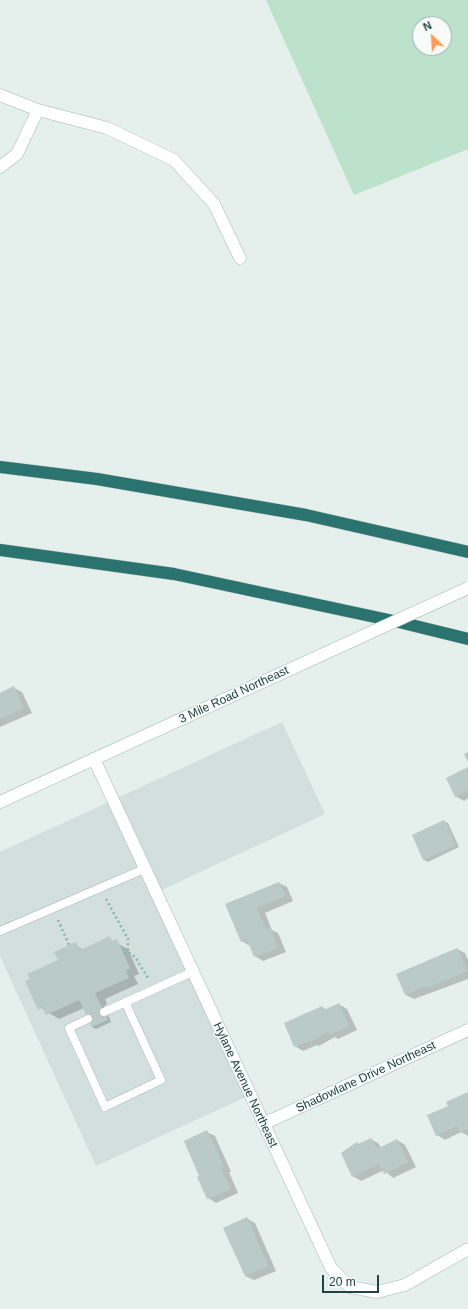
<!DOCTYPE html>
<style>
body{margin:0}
#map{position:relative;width:468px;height:1309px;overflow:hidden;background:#e5efec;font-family:Helvetica,sans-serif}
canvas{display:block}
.north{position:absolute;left:412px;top:16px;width:40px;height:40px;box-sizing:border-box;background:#f6fbf9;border:1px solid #a1b1af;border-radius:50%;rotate:335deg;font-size:11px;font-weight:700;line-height:16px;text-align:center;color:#224340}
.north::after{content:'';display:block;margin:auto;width:14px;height:18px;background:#fe9954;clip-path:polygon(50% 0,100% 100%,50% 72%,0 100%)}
.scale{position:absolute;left:322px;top:1275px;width:57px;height:18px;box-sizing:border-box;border:2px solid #224340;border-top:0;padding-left:5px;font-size:12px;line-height:14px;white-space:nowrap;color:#224340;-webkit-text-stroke:3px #f6fbf9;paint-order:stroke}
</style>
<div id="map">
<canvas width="468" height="1309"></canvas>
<div class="north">N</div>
<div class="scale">20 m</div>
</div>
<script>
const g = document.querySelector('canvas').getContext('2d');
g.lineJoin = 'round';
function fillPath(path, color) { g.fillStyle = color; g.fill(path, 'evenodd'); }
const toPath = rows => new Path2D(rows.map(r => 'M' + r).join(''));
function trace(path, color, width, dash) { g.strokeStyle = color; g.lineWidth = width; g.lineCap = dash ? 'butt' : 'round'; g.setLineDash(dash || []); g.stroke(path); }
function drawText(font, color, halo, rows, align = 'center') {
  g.font = font + ' Helvetica,sans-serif'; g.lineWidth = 3; g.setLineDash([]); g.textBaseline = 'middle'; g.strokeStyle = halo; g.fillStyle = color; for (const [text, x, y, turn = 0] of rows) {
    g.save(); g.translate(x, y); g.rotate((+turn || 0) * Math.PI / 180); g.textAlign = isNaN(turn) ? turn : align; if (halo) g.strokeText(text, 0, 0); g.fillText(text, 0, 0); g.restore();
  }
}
fillPath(toPath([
 [282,722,325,814,155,893,250,1095,96,1166,0,956,0,852]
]), '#d3dfdc');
fillPath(toPath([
 [266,0,468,0,468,149,354,195],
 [420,24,444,24,444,48,420,48]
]), '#bce2cc');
fillPath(toPath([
 [14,688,22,692,32,713,0,727,0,694],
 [468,768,468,798,464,801,455,796],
 [444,821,448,823,459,847,428,862,424,860,413,835],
 [279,883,287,887,293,901,265,913,272,930,278,933,286,952,263,961,255,956,250,946,242,941,227,904],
 [109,939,128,949,139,974,134,976,138,984,105,999,107,1004,104,1006,111,1022,96,1029,92,1027,84,1008,59,1019,39,1007,61,961,75,945,85,951],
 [457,949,465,953,468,960,468,979,414,999,406,995,398,975],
 [339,1004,347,1009,357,1030,338,1039,335,1037,319,1046,317,1045,303,1051,295,1046,322,1007,327,1010],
 [468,1093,468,1136,461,1132,445,1140,437,1135],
 [207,1132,215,1136,231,1172,229,1172,238,1193,216,1203,208,1198,201,1176],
 [371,1139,379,1144,381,1148,397,1140,405,1145,416,1167,393,1178,384,1170,361,1181,353,1176,357,1143,360,1145],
 [246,1218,255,1223,276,1271,254,1280,245,1276]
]), '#0003');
fillPath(toPath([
 [14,686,24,708,0,719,0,693],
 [468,752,468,762,464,754],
 [468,767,468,790,455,797,446,778],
 [444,820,456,845,423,860,412,835],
 [279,882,286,896,257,908,266,929,270,927,278,948,254,957,247,940,241,942,225,904],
 [110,936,112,941,117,939,130,968,126,970,129,978,95,993,108,1020,92,1027,79,1000,46,1015,42,1007,38,1010,25,981,30,979,27,974,58,960,54,952,76,942,80,950],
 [457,948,467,971,427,988,426,986,405,995,396,974],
 [339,1003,349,1026,329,1035,328,1032,310,1042,309,1041,294,1047,284,1023,322,1006,324,1010],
 [468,1092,468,1129,460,1133,457,1126,436,1136,427,1115,448,1106,446,1102],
 [207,1130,224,1167,221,1168,231,1189,207,1199,197,1177,199,1176,184,1141],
 [371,1138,377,1149,397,1139,408,1162,384,1174,379,1164,352,1177,341,1153,357,1142,358,1144],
 [247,1217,268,1266,245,1276,223,1228]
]), '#bacac6');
const lane = toPath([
 [0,931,144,869],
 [104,1012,192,972],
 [88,1019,69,1028,105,1107,161,1080,125,1002]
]);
const street = toPath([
 [0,95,38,110,107,128,174,160,214,204,240,258],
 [0,167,17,154,38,110],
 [94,759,331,1268,350,1287,377,1292,405,1285,468,1249],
 [263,1124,468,1030]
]);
const secondary = toPath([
 [0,802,293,668]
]);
const highway = toPath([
 [0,467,97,479,306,515,468,552],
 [0,550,174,574,403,623,468,639]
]);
trace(lane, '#a7b8b5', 9);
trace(street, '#a7b8b5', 13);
trace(secondary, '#a2bcb8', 13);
trace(highway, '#c1caca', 13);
trace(toPath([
 [106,899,128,939,128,952],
 [58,920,69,945],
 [124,953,128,952,135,957,148,978]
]), '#82b6ae', 2.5, [2, 3]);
trace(lane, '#fff', 8);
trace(street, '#fff', 12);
trace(secondary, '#fff', 12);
trace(highway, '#2a736f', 12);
const secondaryBridge = toPath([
 [293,668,468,588]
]);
trace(secondaryBridge, '#a2bcb8', 13, []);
trace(secondaryBridge, '#fff', 12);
drawText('12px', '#224340', '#f6fbf9', [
 ["3 Mile Road Northeast",234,695,-25],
 ["Shadowlane Drive Northeast",366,1077,-25],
 ["Hylane Avenue Northeast",245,1085,65]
]);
</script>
